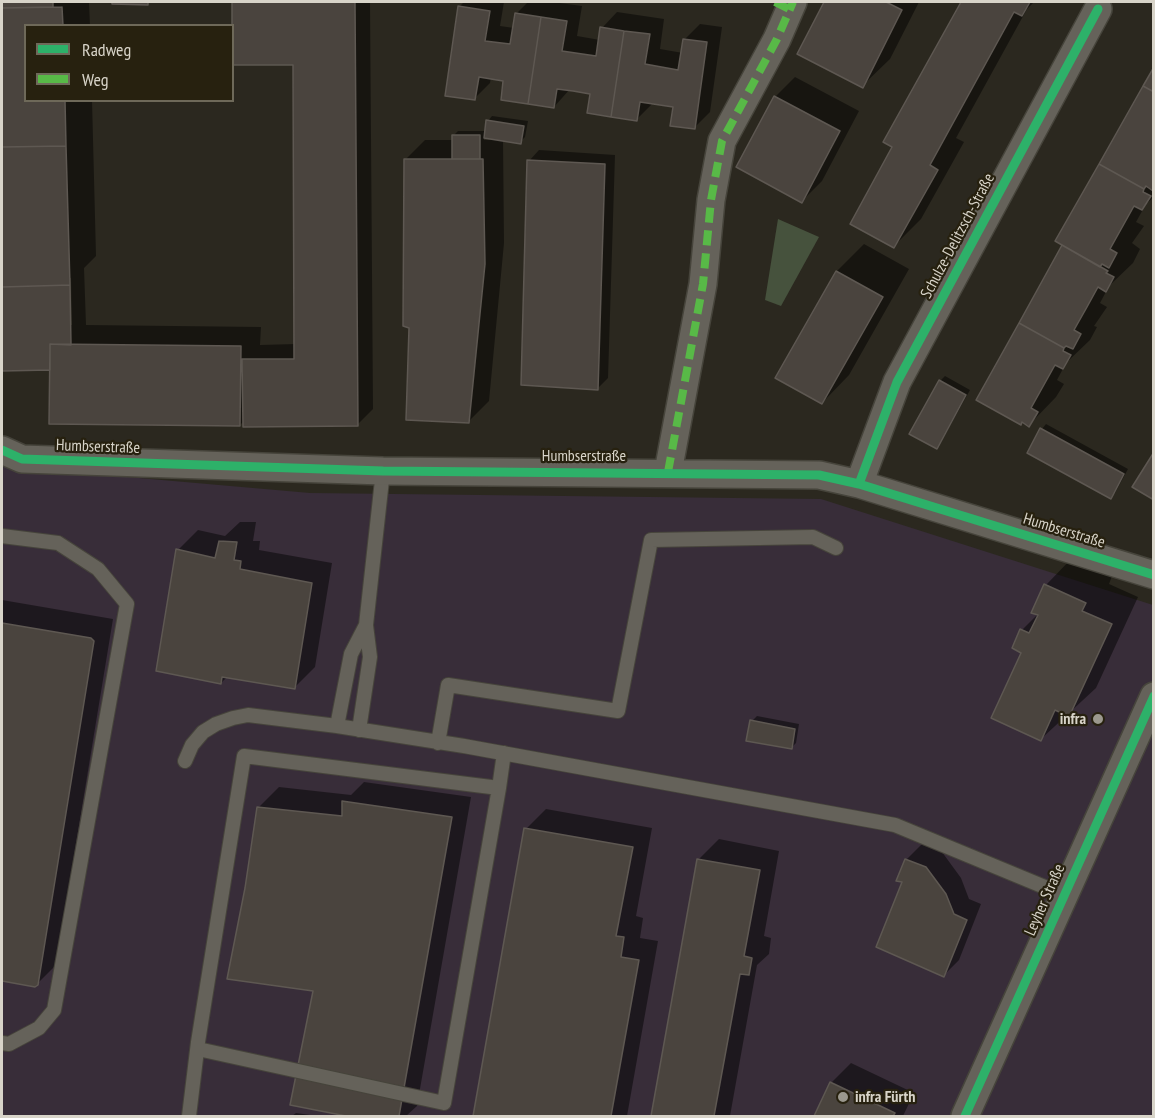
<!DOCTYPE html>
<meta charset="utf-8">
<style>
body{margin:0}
#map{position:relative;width:1155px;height:1118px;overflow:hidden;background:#2b281f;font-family:"PT Sans Narrow",sans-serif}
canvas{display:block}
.frame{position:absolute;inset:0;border:3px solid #d8d4c9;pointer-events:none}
.legend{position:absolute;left:24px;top:24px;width:210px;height:78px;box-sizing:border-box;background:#27210f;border:2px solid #6e6959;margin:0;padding:8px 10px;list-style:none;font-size:18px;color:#d8d4c9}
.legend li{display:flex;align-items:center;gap:12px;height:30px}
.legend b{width:30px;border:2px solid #6e6959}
</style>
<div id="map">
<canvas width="1155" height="1118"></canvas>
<div class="frame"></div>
<ul class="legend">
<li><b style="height:8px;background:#2db169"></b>Radweg</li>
<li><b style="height:8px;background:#58b947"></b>Weg</li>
</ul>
</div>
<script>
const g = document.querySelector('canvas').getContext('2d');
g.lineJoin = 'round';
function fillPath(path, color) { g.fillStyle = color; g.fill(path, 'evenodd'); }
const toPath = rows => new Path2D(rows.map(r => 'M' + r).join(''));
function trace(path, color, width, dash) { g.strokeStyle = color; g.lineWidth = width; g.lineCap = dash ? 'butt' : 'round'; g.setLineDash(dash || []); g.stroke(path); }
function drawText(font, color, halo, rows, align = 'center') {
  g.font = font + ' "PT Sans Narrow",sans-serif'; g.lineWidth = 4.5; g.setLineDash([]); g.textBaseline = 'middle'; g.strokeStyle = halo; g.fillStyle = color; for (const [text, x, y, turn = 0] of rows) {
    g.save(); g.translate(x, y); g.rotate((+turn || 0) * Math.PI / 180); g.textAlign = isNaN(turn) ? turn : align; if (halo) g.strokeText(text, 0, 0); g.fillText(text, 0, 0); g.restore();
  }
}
fillPath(toPath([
 [2,466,310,493,821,499,1153,605,1153,1116,2,1116]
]), '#382d39');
fillPath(toPath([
 [778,219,819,237,781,306,765,300]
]), '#46523d');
fillPath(toPath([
 [2,2,89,2,90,26,26,26,26,100,92,100,96,256,84,268,86,325,261,327,260,345,296,344,294,63,234,64,234,2,370,2,373,409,357,425,244,421,240,425,51,368,2,370],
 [68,278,71,278,72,325,69,325],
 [464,2,504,2,500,26,514,28,516,14,528,2,552,2,582,6,577,36,600,40,602,28,617,12,664,19,660,49,683,53,685,39,700,24,722,27,710,112,694,128,675,106,652,104,637,119,592,93,570,89,554,107,505,80,491,77,490,83,474,99,460,6],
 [826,2,919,2,890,59,862,86,799,53],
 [962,2,1034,2,1027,9,956,138,964,142,921,219,894,246,894,147,885,142],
 [1154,70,1154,197,1146,204,1136,222,1144,226,1132,243,1140,249,1133,263,1109,286,1100,303,1107,307,1094,326,1097,327,1090,340,1066,363,1057,380,1064,384,1056,397,1029,425,1023,421,1064,245],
 [795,77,859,111,822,181,802,201,775,97],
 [492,116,528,121,525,137,520,142,503,139,504,243,489,401,469,421,410,326,405,160,425,140,453,140,453,136,458,131,486,131,488,121],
 [484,136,495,138,495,140,484,140],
 [539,150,615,155,608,378,598,388,529,161],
 [864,244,909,269,849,375,822,403,837,271],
 [945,376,970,390,941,442,936,447,940,381],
 [1046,424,1128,469,1115,493,1110,497,1042,429],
 [240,522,256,522,253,541,260,541,259,550,332,563,315,667,295,687,228,676,221,683,178,550,198,530,225,536],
 [1073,557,1112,576,1109,584,1138,597,1096,688,1041,739,1023,652,1014,648,1022,630,1038,614,1033,612,1046,585],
 [2,600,113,619,56,965,36,985,2,979],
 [757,716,799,724,796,743,791,748,752,721],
 [364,782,471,797,417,1106,406,1116,354,1116,291,1104,315,990,246,888,259,807,279,787,351,795],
 [546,809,652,828,636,916,643,918,640,938,658,941,627,1116,474,1116,526,829],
 [719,839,779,851,764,936,771,938,769,954,757,965,730,1116,652,1116,699,859],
 [922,844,942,852,961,878,969,899,981,904,959,960,944,975,904,881,906,860],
 [851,1063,914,1093,903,1116,815,1116,831,1083],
 [296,1113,317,1116,292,1116]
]), '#0007');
const building = toPath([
 [2,2,53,2,53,7,2,8,2,2],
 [112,2,148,2,148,5,112,4,112,2],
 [232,2,355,2,358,426,243,427,242,359,294,359,293,65,232,65,232,2],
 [824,2,886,2,902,10,863,88,797,54,824,2],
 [961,2,1030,2,1022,16,1014,12,930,165,938,170,894,248,850,224,892,147,883,142,961,2],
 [458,6,490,11,485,41,510,44,515,13,541,17,528,104,501,100,503,81,479,77,475,100,445,96,458,6],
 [62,7,63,26,26,26,26,100,65,100,66,146,2,147,2,8,62,7],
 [541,17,567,21,562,51,596,56,600,27,624,31,611,117,587,113,590,94,573,91,557,89,554,108,528,104,541,17],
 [624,31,650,34,645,64,678,70,683,39,707,42,695,129,670,126,673,107,640,102,637,121,611,117,624,31],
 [1154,67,1154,92,1143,86,1154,67],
 [1143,86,1154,92,1153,191,1146,186,1144,189,1099,164,1143,86],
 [774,96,840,131,802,203,736,167,774,96],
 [486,120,524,126,521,144,484,138,486,120],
 [452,135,480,135,480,159,452,159,452,135],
 [66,146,70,285,2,287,2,147,66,146],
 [404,159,483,159,485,264,469,423,406,420,409,328,403,326,404,159],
 [527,160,605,164,598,390,521,385,527,160],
 [1099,164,1144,189,1143,192,1151,196,1142,210,1134,206,1110,249,1117,253,1109,268,1102,264,1100,267,1055,241,1099,164],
 [1062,245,1108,271,1106,273,1114,277,1106,292,1098,287,1087,307,1074,330,1081,334,1073,349,1066,346,1064,348,1019,323,1062,245],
 [836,271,883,297,822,404,775,378,836,271],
 [70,285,71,345,50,344,50,370,2,371,2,287,70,285],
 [1019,323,1064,348,1063,351,1071,355,1063,369,1055,365,1031,408,1038,412,1029,427,1022,422,1021,425,976,400,1019,323],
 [50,344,241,346,240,426,49,424,50,344],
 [939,380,966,395,937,449,909,434,939,380],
 [1040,428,1124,474,1111,499,1027,453,1040,428],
 [1154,452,1154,500,1132,487,1154,452],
 [219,541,237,542,234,560,241,561,240,569,312,583,295,689,222,677,221,684,156,671,176,549,215,558,219,541],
 [1044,584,1086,603,1082,611,1112,624,1069,717,1055,710,1041,741,991,718,1021,653,1012,648,1020,629,1029,633,1038,615,1031,613,1044,584],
 [2,623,91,638,94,641,38,985,35,987,2,981,2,623],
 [750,720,795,729,792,749,746,741,750,720],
 [342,801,452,817,399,1116,346,1116,290,1105,313,991,227,979,245,888,257,807,342,816,342,801],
 [524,828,633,847,616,936,624,937,621,957,639,960,611,1116,473,1116,524,828],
 [697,859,760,870,744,956,752,958,749,975,740,974,714,1116,651,1116,697,859],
 [905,859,926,867,946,894,954,914,967,920,944,977,876,947,902,882,896,881,905,859],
 [830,1082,895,1113,893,1116,814,1116,830,1082]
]);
fillPath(building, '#4a443e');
trace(building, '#5e5852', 1.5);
const lane = toPath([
 [2,536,58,543,98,569,127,604,54,1010,39,1028,9,1044,2,1043],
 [337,726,351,654,366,625],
 [359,730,370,657,366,625,383,471],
 [438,743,448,685,618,711,651,540,813,537,836,548],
 [185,761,192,745,203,732,216,724,233,718,248,715,337,726,464,746,895,825,1064,895],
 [198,1049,444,1103,499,788],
 [189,1116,198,1042,244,756,499,788,504,753]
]);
const street = toPath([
 [2,450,22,459,383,471,819,475,859,484,1154,575],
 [668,472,703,284,711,200,722,141,777,39,793,2],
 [859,484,897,382,1098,9],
 [965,1116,1154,696]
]);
trace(lane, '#46443b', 16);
trace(street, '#46443b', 30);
trace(lane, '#65625a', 14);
trace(street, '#65625a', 27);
trace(toPath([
 [775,2,789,9],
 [668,472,703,284,711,200,722,141,777,39,793,2]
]), '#58b947', 8, [15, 8]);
trace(toPath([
 [2,450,22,459,383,471,819,475,859,484,1154,575],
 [859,484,897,382,1098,9],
 [965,1116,1154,696]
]), '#2db169', 9);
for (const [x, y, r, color] of [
 [1098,719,6,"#9b988e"],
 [843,1097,6,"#9b988e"]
]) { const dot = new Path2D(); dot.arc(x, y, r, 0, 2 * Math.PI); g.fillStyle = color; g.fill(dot); trace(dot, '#27210f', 2); }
drawText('16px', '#d8d4c9', '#27210f', [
 ["Schulze-Delitzsch-Straße",958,236,-62],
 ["Humbserstraße",98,447,2],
 ["Humbserstraße",584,456],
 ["Humbserstraße",1064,531,17],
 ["Leyher Straße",1045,900,-66]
]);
drawText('bold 16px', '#d8d4c9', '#27210f', [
 ["infra",1086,719],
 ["infra Fürth",855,1097,"left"]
], 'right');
</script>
